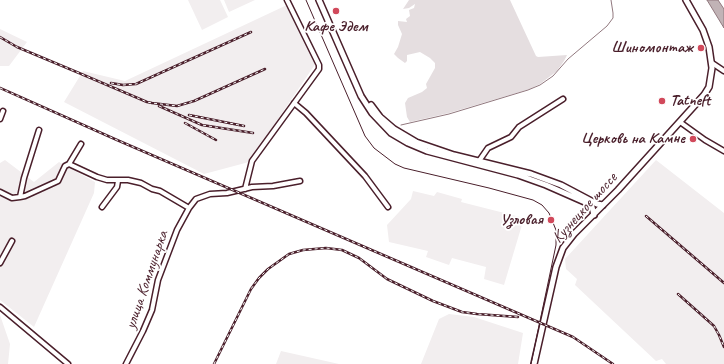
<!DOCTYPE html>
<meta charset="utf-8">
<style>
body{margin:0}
canvas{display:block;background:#fff}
</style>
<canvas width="724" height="364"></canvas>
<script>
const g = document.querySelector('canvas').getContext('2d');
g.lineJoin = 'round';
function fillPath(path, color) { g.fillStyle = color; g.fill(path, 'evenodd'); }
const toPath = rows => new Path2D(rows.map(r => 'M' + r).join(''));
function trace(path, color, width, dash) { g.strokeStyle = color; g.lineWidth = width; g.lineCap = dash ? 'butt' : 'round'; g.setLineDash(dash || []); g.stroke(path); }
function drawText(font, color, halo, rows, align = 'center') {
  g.font = font + ' Caveat,sans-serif'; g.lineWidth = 3.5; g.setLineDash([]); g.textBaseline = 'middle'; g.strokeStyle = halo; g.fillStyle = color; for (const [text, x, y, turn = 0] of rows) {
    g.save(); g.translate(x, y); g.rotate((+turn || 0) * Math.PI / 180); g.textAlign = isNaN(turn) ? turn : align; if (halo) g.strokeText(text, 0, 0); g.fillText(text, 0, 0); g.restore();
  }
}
fillPath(toPath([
 [188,0,220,0,228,17,202,30],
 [224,0,255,0,229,12],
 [287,5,316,63,249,162,204,174,64,102,83,71,125,81],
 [0,29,27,42,9,66,0,66],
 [5,160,34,182,59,162,95,182,94,193,34,327,0,300,0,163],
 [656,160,724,213,724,364,666,364,662,359,656,361,575,285,577,279,566,269,565,259],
 [413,191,434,196,437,192,462,199,461,202,524,218,504,285,484,279,486,267,452,258,449,265,426,257,428,251,389,242,387,225,411,199],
 [449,314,474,317,523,333,518,364,421,364,439,319],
 [0,315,10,344,8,364,0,364],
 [281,351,339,364,276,364]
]), '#f2eeef');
fillPath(toPath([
 [409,0,510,0,536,56,538,57,567,55,564,61,557,71,540,84,530,89,449,113,410,122,407,117,405,103,408,98,422,92,427,88,426,84,435,68,435,63,430,58,420,52,407,55,407,61,405,63,398,58,394,54,398,47,402,34,398,25,398,21,407,22,406,19,410,16,409,10,414,8,415,4,409,8,403,9]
]), '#e5dee0');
const water = toPath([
 [707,0,718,0,724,9,724,28,707,0]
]);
fillPath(water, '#c1b3b6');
trace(water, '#91787e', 1);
trace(toPath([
 [401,125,449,114,528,90,540,85,553,76,568,59,607,26,613,18,613,13,611,0]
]), '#91787e', 1);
const minor = toPath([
 [712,63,724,71],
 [294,103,306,113,365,176,388,207],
 [0,119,3,111],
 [680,122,705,140,724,151],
 [479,161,488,148,511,137,519,127,563,99],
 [69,164,81,144],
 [245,189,252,161,319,69,319,65,287,0],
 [0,192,12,198,20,197,24,178,39,130],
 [20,197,25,196,58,181,65,166,69,164,97,177,107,180,128,180,141,183,152,189,160,191,189,208],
 [102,207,117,187,118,181],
 [0,263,12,241],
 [0,307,68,364],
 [126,364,143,331,152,310,158,280,177,230,189,208,196,199,210,194,227,193,252,187,273,186,300,181]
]);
const major = toPath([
 [319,0,361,96,372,113,391,133,408,143,427,151,518,175,546,185,587,203,592,207,594,215],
 [371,105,380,117,394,129,416,142,454,155,531,174,561,185,597,204,603,205],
 [534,364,556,267,563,248,574,234,618,190,704,95,709,87,712,68,709,47,703,30,686,0]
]);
trace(minor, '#4a1f2b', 7);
trace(major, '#4a1f2b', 8);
trace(minor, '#fff', 4);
trace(major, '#fff', 5);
trace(toPath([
 [306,0,365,136,374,148,395,164,404,168,489,188,533,200,542,205,549,213,556,230,556,245,531,364]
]), '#4a1f2b', 1);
const rail = toPath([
 [0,37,17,47,79,73,147,102,152,103,177,106,194,101,265,69],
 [111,83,123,85,136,84,251,32],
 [0,88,117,140,573,337,613,364],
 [159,106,202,125,253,133],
 [189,115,244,126],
 [185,123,216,140],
 [646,216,724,283],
 [678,294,714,326,719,335,724,347],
 [214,364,251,289,259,278,268,269,289,254,303,250,326,248,342,250,359,258,387,279,433,301,462,312,477,314,518,317]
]);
trace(rail, '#4a1f2b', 2.5);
trace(rail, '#fff', 1, [3]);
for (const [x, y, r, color] of [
 [336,11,4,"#d1495b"],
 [701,48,4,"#d1495b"],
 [662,101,4,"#d1495b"],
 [693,139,4,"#d1495b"],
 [551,220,4,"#d1495b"]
]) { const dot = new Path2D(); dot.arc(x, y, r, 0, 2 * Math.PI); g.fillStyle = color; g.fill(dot); trace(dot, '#fff', 1.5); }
drawText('bold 16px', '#4a1f2b', '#fff', [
 ["Кафе Эдем",336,27,"center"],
 ["Шиномонтаж",693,48],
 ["Tatneft",670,101,"left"],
 ["Церковь на Камне",685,139],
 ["Узловая",543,220]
], 'right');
drawText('16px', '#4a1f2b', '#fff', [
 ["Кузнецкое шоссе",585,208,-48],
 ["улица Коммунарка",147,280,-71]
]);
</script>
